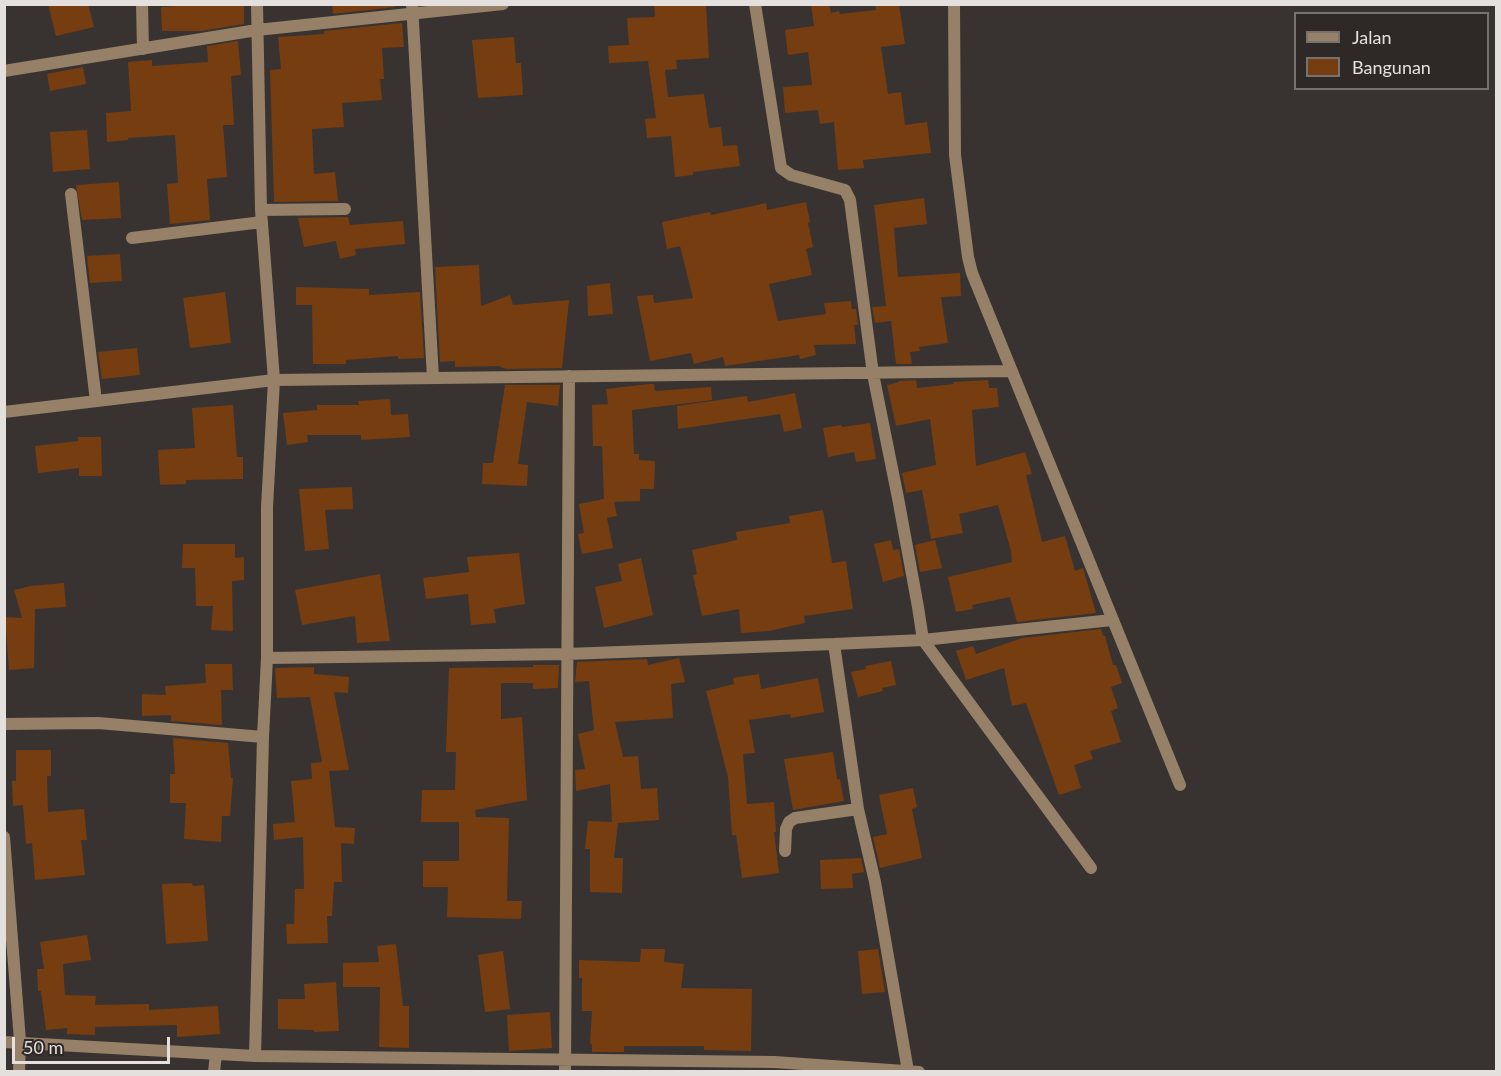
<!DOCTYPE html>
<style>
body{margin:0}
#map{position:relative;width:1501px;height:1076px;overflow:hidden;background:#383331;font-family:Lato,sans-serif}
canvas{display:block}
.frame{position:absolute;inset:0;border:6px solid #e3e0de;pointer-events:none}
.legend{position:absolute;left:1294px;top:12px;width:195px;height:78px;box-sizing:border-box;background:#2e2927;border:2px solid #767270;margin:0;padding:8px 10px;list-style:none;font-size:18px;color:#e3e0de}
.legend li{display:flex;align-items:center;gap:12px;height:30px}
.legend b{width:30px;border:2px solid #767270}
.scale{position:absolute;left:12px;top:1037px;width:158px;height:27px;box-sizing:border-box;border:3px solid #e3e0de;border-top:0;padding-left:8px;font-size:18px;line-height:21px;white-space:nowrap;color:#e3e0de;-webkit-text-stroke:4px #2e2927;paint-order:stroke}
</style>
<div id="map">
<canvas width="1501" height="1076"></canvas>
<div class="frame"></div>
<ul class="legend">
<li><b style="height:8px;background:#968068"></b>Jalan</li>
<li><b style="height:16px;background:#763d10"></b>Bangunan</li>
</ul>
<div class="scale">50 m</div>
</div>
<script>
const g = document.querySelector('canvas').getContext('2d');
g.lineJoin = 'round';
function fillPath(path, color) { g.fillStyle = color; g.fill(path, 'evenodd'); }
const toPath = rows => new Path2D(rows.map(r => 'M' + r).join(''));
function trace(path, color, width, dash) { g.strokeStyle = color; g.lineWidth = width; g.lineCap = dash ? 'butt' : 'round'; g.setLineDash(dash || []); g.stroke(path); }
fillPath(toPath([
 [48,4,88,4,94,27,56,36],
 [209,4,244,4,244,24,201,31,162,31,161,7],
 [332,4,395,4,395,7,333,14],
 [654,4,706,4,709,58,676,60,677,69,665,70,668,97,704,94,709,128,721,127,723,146,737,145,740,166,693,172,693,175,675,177,671,136,647,138,645,119,656,118,648,61,609,63,608,46,629,45,627,18,655,17],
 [811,4,829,4,831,13,839,11,840,14,876,10,875,4,899,4,905,44,881,47,888,94,901,92,905,125,927,122,931,153,863,160,864,168,838,170,834,122,820,124,818,110,785,113,783,87,812,85,808,52,788,55,785,30,814,26],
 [402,23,404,47,382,48,384,79,380,79,382,100,342,103,344,127,312,129,314,174,335,172,338,201,274,202,270,70,281,69,278,37,324,34,324,31],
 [514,37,516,63,521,63,523,95,478,98,472,40],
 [238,41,241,75,231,76,234,125,223,125,227,177,207,179,210,220,170,224,167,184,178,183,175,135,128,138,128,140,107,142,106,113,131,111,128,62,152,60,152,66,208,62,207,46],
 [83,67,86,84,50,91,47,74],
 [87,130,90,169,53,172,50,132],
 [119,182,121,218,82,220,76,185],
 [924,198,927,224,894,228,898,277,960,273,961,296,941,297,948,343,919,347,920,351,910,352,912,364,896,364,891,321,875,323,872,307,886,306,874,205],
 [806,202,810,222,808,223,813,247,806,249,812,275,769,284,778,321,826,314,824,303,851,301,852,309,856,309,858,325,854,325,856,344,814,345,816,355,800,359,799,355,725,366,723,357,694,364,691,353,650,361,637,296,653,295,654,303,693,298,680,246,667,249,662,222,710,212,711,215,766,203,767,210],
 [348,217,350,225,403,221,405,244,355,249,356,255,340,259,336,241,304,247,298,218],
 [120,254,122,281,90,283,87,256],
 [479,265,481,306,510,295,513,305,569,300,562,368,507,369,500,367,500,366,455,367,455,361,440,362,435,267],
 [610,283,613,314,588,316,587,286],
 [296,287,369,289,369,295,420,292,424,358,398,359,398,356,346,360,346,364,313,364,312,305,296,305],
 [225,292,231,343,190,348,183,298],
 [137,348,140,375,102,379,98,352],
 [916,380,917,388,954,384,953,382,988,380,989,388,997,388,999,407,972,410,976,466,1025,452,1032,474,1026,475,1042,542,1065,536,1075,571,1083,568,1096,613,1017,622,1010,597,972,605,973,609,956,612,948,577,1012,562,1011,551,998,505,959,514,963,533,931,539,922,490,906,493,902,473,936,465,930,419,896,426,887,385,899,382,898,381],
 [649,384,654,384,655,391,711,387,712,400,632,410,634,454,639,454,639,460,655,461,654,489,640,489,640,501,614,502,617,516,607,518,613,548,582,554,578,534,584,533,579,504,604,499,602,446,593,446,592,405,608,404,606,389],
 [505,385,560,385,558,406,527,402,518,464,528,465,527,486,482,484,483,463,493,463],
 [795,393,802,428,784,432,780,414,678,429,677,406,747,396,748,402],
 [390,399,391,415,408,414,410,437,361,440,361,435,307,435,308,442,287,445,283,413,317,410,317,405,359,405,358,401],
 [233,405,237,457,243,457,243,479,186,480,186,484,160,485,158,450,195,448,192,408],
 [870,423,876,459,856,462,854,452,828,457,823,428,841,425,842,427],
 [78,437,101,437,102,476,79,476,79,468,38,473,35,446,78,441],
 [352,487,353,509,325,510,329,549,305,551,299,489],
 [823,510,832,563,846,561,853,609,804,616,805,623,769,631,741,633,739,609,702,616,693,575,697,574,692,550,737,540,736,532,790,523,789,516],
 [891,540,893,550,899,549,904,576,883,582,874,544],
 [935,540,942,568,920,572,915,545],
 [183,544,235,544,235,558,244,557,244,580,232,581,233,631,211,630,213,606,196,606,195,568,182,568],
 [519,553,525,604,494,609,496,623,471,625,468,594,426,599,423,578,469,572,467,557],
 [641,558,653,615,604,628,595,587,622,581,618,564],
 [380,574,390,641,357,643,355,616,302,625,295,590],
 [64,583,66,607,35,609,34,668,9,670,5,617,22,618,14,590,31,586],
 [1101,629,1103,636,1105,636,1113,665,1116,665,1122,683,1111,687,1118,708,1111,711,1121,742,1090,751,1093,759,1074,765,1081,788,1059,795,1026,703,1012,706,1004,668,966,680,956,651,973,646,976,654,1022,638],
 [679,658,685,682,671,684,673,718,615,722,623,757,638,756,641,789,657,788,659,820,618,823,614,858,623,858,622,893,590,892,590,849,585,849,588,821,612,822,610,784,576,791,575,770,585,769,578,734,594,730,589,681,575,682,577,662,647,659,648,665],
 [891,661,896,685,882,688,883,691,858,697,851,672,866,669,865,666],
 [205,664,232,664,233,690,221,690,222,725,171,721,171,715,142,716,142,694,166,695,165,686,206,683],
 [533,665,559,665,558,688,533,689,533,683,501,683,501,719,522,717,527,800,475,810,476,817,509,818,507,901,522,901,521,919,447,917,448,887,423,887,423,861,459,861,459,822,421,822,422,790,455,790,456,752,446,752,449,668,533,667],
 [314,667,314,674,349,677,348,693,334,692,349,770,329,771,335,827,355,828,354,844,341,843,342,882,334,882,332,916,327,916,328,943,287,944,286,924,294,924,295,889,304,889,303,837,274,840,273,824,295,822,291,781,312,779,311,763,322,762,310,697,277,698,275,668],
 [759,674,761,689,818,678,824,712,791,718,790,714,749,720,755,753,743,754,747,804,774,802,776,832,774,832,779,873,742,878,736,835,732,835,728,777,706,691,734,684,733,678],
 [173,738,228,743,231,778,233,778,230,816,222,816,221,842,184,839,186,803,170,803,170,774,175,774],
 [16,750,51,750,51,776,47,776,48,812,84,809,87,840,81,840,85,875,35,880,32,843,26,844,23,805,13,806,12,781,16,781],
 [833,752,837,779,840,779,844,801,793,810,784,759],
 [913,788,917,807,912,809,922,858,880,868,873,837,887,834,879,795],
 [861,858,864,872,852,874,853,888,821,889,820,860],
 [192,883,193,886,204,885,208,941,166,944,162,884],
 [87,935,91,960,63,964,65,995,96,996,95,1005,149,1004,149,1010,218,1006,220,1034,177,1037,177,1025,95,1027,95,1035,67,1034,67,1028,46,1030,41,991,38,991,37,969,44,969,40,942],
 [396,944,403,1006,409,1006,409,1048,379,1047,380,987,343,987,343,963,379,962,377,946],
 [641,949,665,949,664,962,684,964,681,988,752,989,751,1051,704,1050,704,1046,624,1046,624,1052,592,1052,592,1044,590,1044,592,1011,582,1011,582,978,579,978,579,960,640,962],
 [878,949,885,992,862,994,858,951],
 [503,951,510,1009,485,1012,478,955],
 [336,982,339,1031,314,1032,314,1030,278,1029,278,999,305,999,304,984],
 [550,1012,552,1048,509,1051,507,1015]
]), '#763d10');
trace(toPath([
 [142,4,143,49],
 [412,4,433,378],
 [755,4,781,168,791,175,845,190,850,200,873,374,898,498,918,607,923,640,1091,868],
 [954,4,955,155,968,257,972,273,1180,785],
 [4,71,257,30,503,4],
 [71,194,96,401],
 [261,210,345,209],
 [132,238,262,222],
 [4,412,274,380,1012,371],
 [834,644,858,809,875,882,908,1071],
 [267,658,567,654,834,644,923,640,1112,620],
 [4,724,98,723,263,737],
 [4,837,20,1041,19,1072],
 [785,851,786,829,789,822,795,818,858,809],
 [4,1042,255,1056,774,1062,919,1072],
 [255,1056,263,737,267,658,267,507,274,380,261,210,257,4],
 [214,1072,216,1054],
 [565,1072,569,376]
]), '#968068', 12);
</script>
